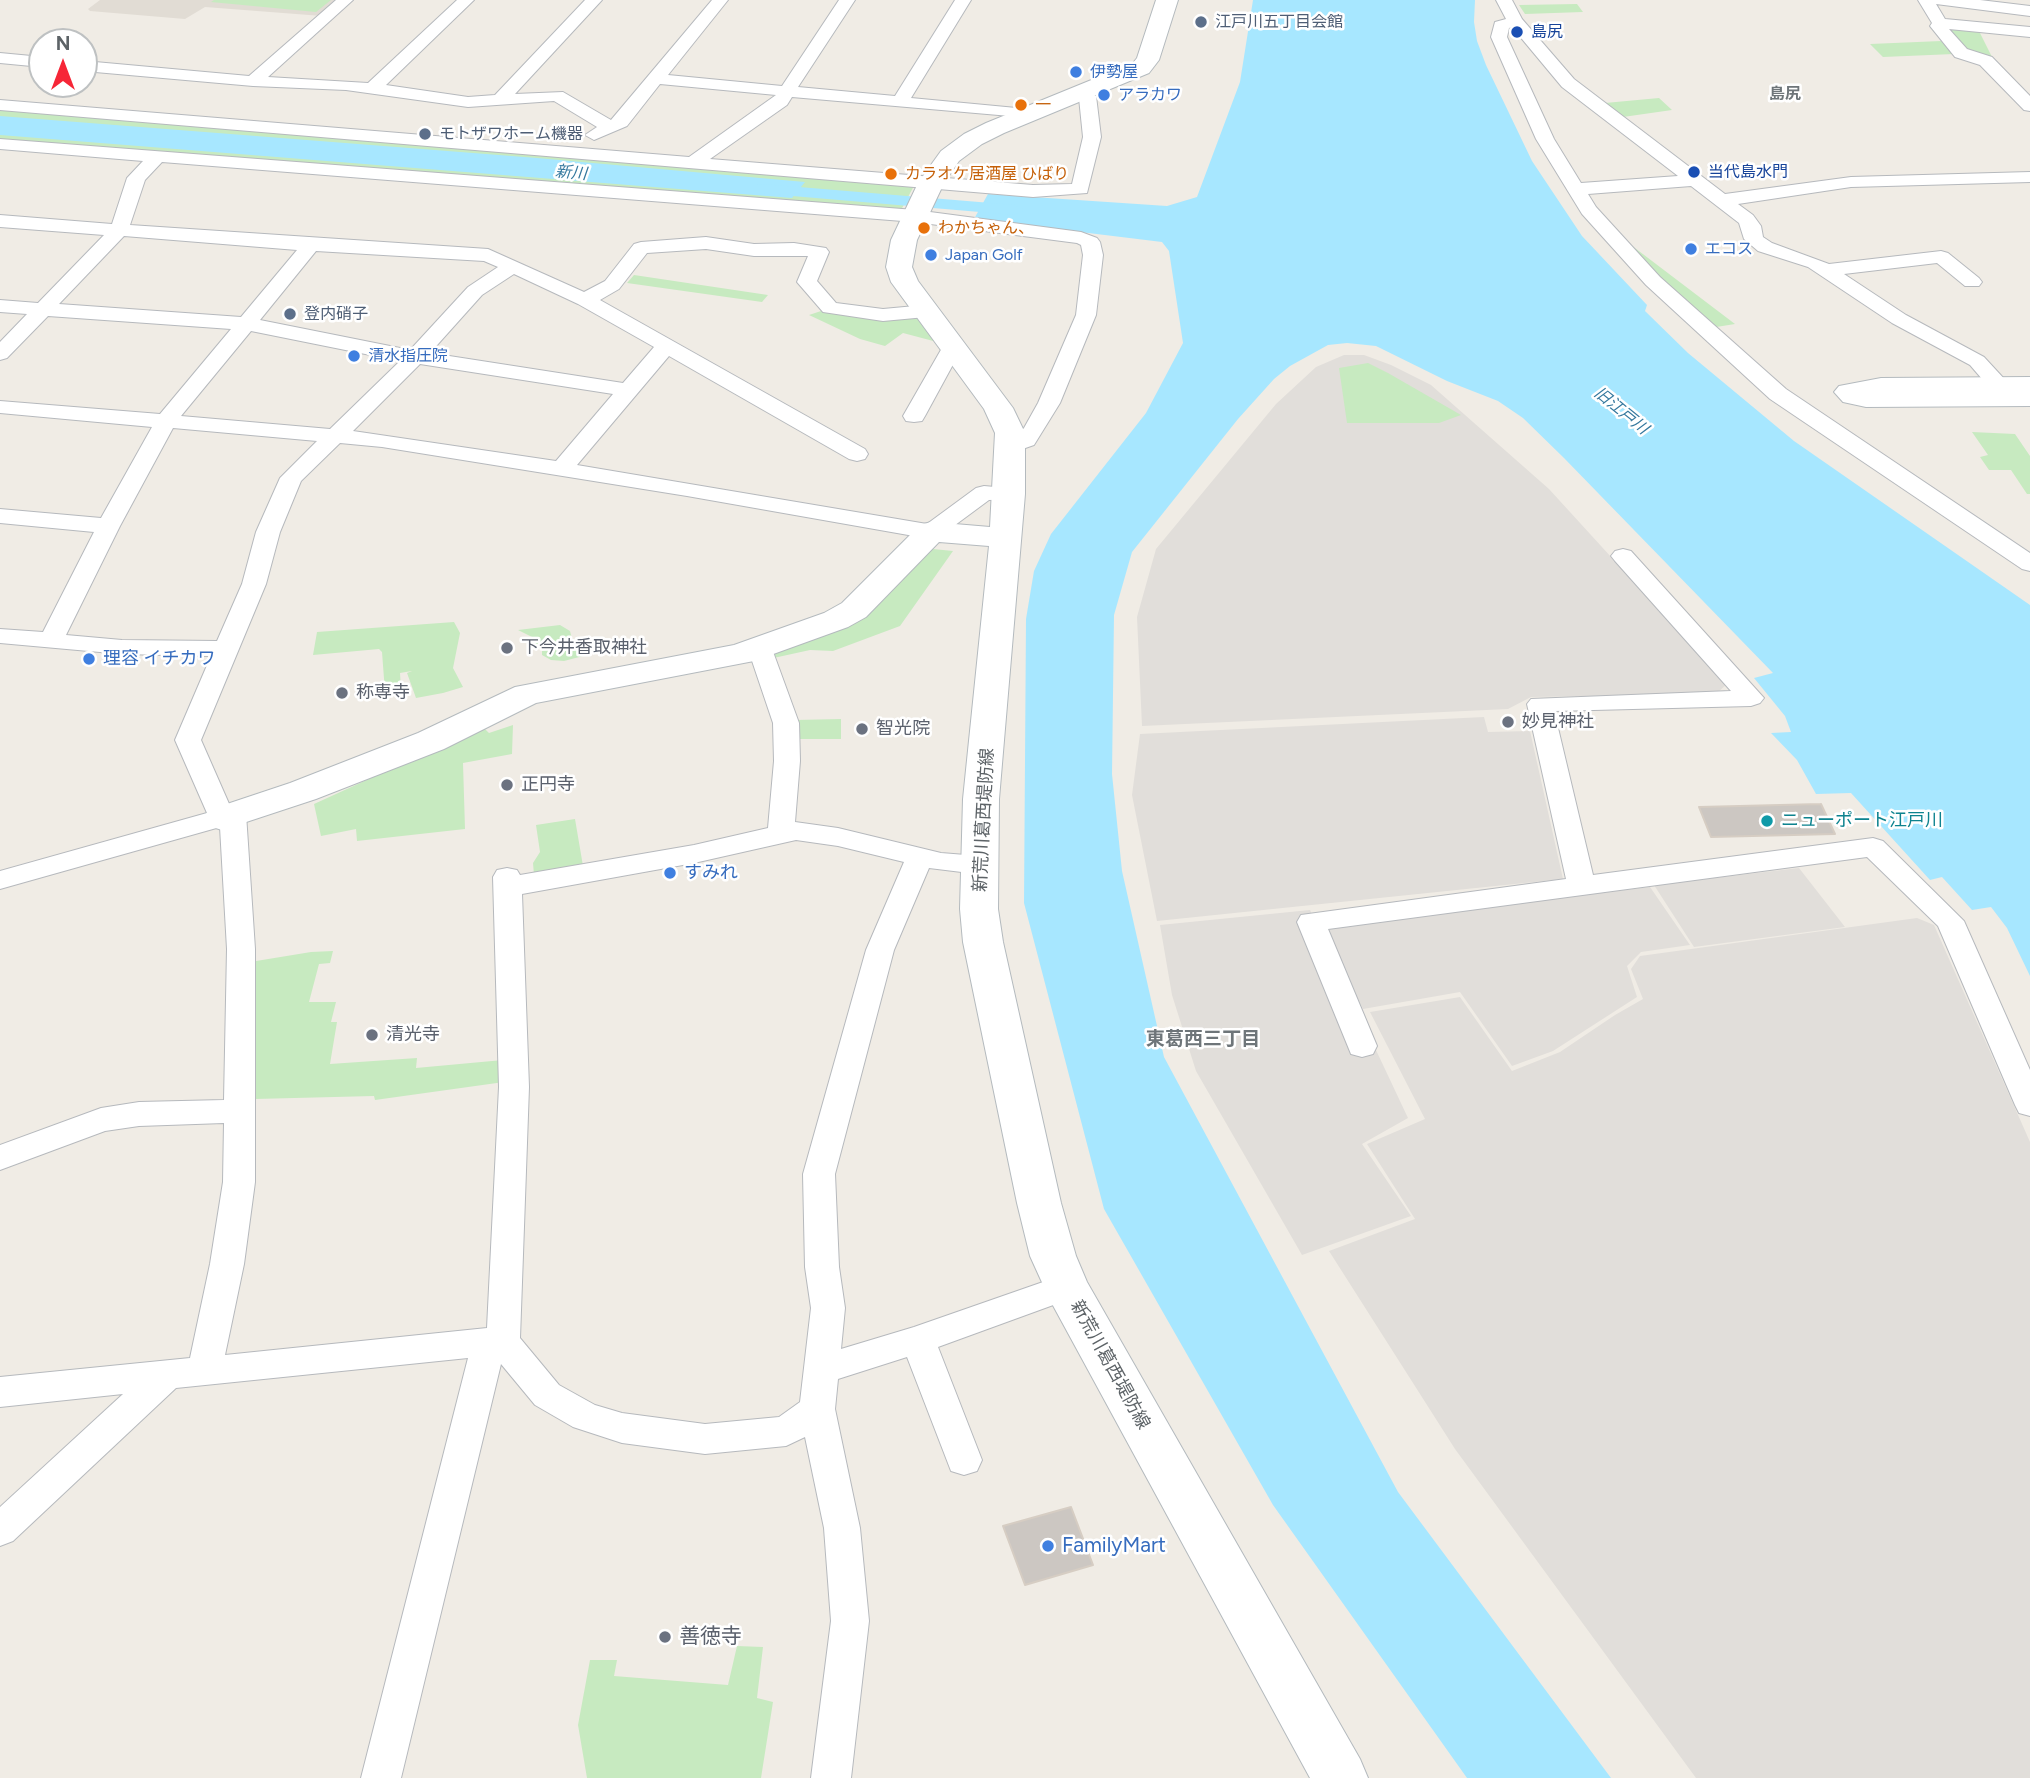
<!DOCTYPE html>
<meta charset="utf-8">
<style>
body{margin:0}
#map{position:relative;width:2030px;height:1778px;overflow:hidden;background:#f0ece5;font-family:Figtree,sans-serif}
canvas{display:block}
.north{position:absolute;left:28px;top:28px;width:70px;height:70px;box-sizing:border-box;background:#fff;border:2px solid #bec1c2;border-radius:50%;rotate:0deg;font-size:19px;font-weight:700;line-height:28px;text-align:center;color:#5d6367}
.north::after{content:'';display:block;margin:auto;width:24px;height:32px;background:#f62637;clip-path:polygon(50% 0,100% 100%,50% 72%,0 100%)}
</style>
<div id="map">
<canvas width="2030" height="1778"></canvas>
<div class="north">N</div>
</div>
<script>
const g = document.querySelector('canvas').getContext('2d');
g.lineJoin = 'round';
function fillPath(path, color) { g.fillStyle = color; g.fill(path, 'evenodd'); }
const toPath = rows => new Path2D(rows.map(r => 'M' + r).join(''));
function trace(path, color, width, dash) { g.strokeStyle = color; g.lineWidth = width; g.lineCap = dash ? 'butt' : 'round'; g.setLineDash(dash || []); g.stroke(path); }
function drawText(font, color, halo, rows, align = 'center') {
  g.font = font + ' Figtree,"Noto Sans JP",sans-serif'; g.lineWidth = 5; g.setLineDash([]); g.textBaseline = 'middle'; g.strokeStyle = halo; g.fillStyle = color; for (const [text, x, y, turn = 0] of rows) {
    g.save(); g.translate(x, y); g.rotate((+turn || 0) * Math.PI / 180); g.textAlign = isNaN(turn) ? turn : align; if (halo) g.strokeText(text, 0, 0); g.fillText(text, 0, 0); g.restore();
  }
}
fillPath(toPath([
 [1344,355,1364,355,1391,365,1431,385,1549,489,1727,684,1716,694,1531,697,1508,709,1142,726,1137,617,1156,549,1276,404,1316,367],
 [1484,717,1488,732,1530,731,1563,879,1157,921,1132,795,1140,734],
 [1799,868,1845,927,1694,947,1654,885],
 [1650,887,1690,945,1641,952,1627,966,1637,997,1553,1051,1512,1066,1460,992,1363,1009,1322,926],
 [1310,910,1408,1118,1362,1144,1411,1216,1302,1255,1196,1071,1172,995,1160,925],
 [1917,918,1934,925,2030,1142,2030,1778,1696,1778,1455,1449,1329,1251,1415,1219,1367,1144,1425,1119,1370,1012,1460,997,1512,1071,1560,1052,1615,1015,1643,999,1631,969,1640,956]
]), '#e1deda');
fillPath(toPath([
 [100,0,341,0,322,16,205,7,185,19,90,11,88,9]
]), '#e1dcd4');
fillPath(toPath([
 [214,0,331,0,316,12,211,2],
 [1577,4,1583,12,1525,14,1519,5],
 [1943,27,1979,31,1993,59,1966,51],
 [1941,41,1954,54,1883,57,1870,44],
 [1659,98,1672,110,1623,117,1605,103],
 [0,106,915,184,900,212,0,141],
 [1627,242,1735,324,1710,328,1675,296],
 [634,275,768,295,762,302,627,283],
 [821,311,882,318,915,316,920,319,937,342,903,333,885,346,860,339,809,315],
 [1368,363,1388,373,1461,415,1439,423,1347,423,1339,368],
 [1972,432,2015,434,2030,456,2030,494,2027,494,2011,470,1989,470,1980,457,1988,455],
 [933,549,953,551,900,626,833,651,810,650,769,659,768,651,921,553],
 [454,622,460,633,453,668,463,687,443,693,416,698,407,673,412,671,400,673,401,689,385,692,382,652,379,649,313,655,317,632],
 [560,625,570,631,572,639,583,642,592,650,587,655,564,661,551,660,542,655,542,651,548,649,532,644,532,637,518,630],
 [841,719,841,739,796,739,795,720],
 [513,725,512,754,463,763,465,829,357,841,356,829,321,836,314,804,483,727,489,733],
 [575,819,583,866,534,875,533,863,540,852,536,825],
 [333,951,330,963,319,964,309,1002,336,1002,331,1022,337,1022,330,1064,417,1058,416,1068,503,1060,504,1082,375,1100,374,1096,255,1099,250,962,311,952],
 [737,1646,763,1647,757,1698,773,1702,761,1778,587,1778,578,1725,590,1660,617,1660,614,1676,728,1685]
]), '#c7eac0');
fillPath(toPath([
 [1253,0,1475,0,1474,22,1477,41,1486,65,1532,161,1582,236,1647,305,1645,311,1688,353,1794,441,2030,605,2030,976,2007,928,1991,907,1972,910,1942,877,1930,880,1851,793,1816,794,1797,760,1771,733,1791,732,1785,716,1754,678,1773,673,1564,458,1523,418,1498,401,1447,381,1376,346,1347,343,1328,345,1290,366,1274,379,1238,419,1132,552,1114,615,1112,774,1122,871,1164,1057,1398,1492,1611,1778,1467,1778,1273,1505,1104,1209,1024,903,1026,619,1034,571,1051,534,1146,413,1183,343,1169,251,1162,242,974,219,988,194,1167,206,1197,197,1240,82],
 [0,116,537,158,805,182,792,198,0,135]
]), '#a7e7ff');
fillPath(toPath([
 [763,184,1015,205,1024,210,1015,215,757,193,754,189,757,185,763,184]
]), '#a7e7ff');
const building = toPath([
 [1821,804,1835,834,1711,837,1699,807,1821,804],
 [1071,1507,1093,1565,1025,1585,1003,1526,1071,1507]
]);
fillPath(building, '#ccc7c2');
trace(building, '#d6cdc3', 2);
const street = toPath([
 [336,0,353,0,268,77,368,83,457,0,474,0,386,85,468,97,495,95,585,0,602,0,515,94,563,92,611,120,712,0,728,0,668,75,782,86,839,0,855,0,798,87,895,96,955,0,971,0,911,98,1027,109,1036,114,1033,118,792,97,787,105,710,159,1033,185,1072,184,1083,137,1079,98,1071,91,1080,86,1096,96,1101,137,1087,193,1033,197,0,110,0,100,689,157,776,95,660,84,627,126,594,140,585,135,597,127,554,101,468,107,346,90,253,86,84,71,84,61,249,76,336,0],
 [1496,0,1512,0,1522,19,1574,79,1725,194,1851,177,2030,172,2030,182,1851,187,1738,204,1753,215,1761,226,1763,237,1772,243,1829,264,1941,251,1948,253,1979,278,1982,282,1979,286,1965,286,1937,263,1844,274,1906,315,1984,357,2020,396,2017,401,2009,402,2001,401,1970,365,1892,323,1808,267,1758,251,1744,239,1739,223,1691,186,1588,194,1596,207,1660,277,1786,389,2030,553,2030,571,2022,569,1770,399,1646,285,1582,214,1536,139,1491,37,1495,22,1506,19,1496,0],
 [1512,27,1562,87,1678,176,1581,183,1554,139,1507,37,1509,28,1512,27],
 [1918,0,1980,0,2030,6,2030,16,1936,4,1945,19,2030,27,2030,37,1949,29,1967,49,1992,57,2030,96,2030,111,2024,110,1980,65,1955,57,1930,26,1932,23,1918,0],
 [0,53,42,57,42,67,0,63,0,53],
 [0,139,915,210,1081,232,1097,238,1100,242,1103,255,1096,315,1060,403,1034,445,1011,453,1003,451,1000,446,1003,441,1018,435,1024,428,1038,403,1076,315,1083,255,1081,245,1077,243,915,222,162,162,145,180,130,225,488,249,584,292,605,281,634,244,641,242,706,237,754,244,794,243,826,248,829,252,817,281,836,303,883,309,926,305,933,307,936,311,933,315,926,317,883,321,823,312,797,282,808,256,754,256,706,249,647,253,619,289,600,300,865,449,868,454,865,459,857,461,849,459,669,356,577,465,927,524,976,488,984,486,1017,489,1020,494,1017,499,989,500,939,537,931,539,687,496,382,447,340,443,301,481,280,532,266,584,201,740,230,806,243,808,246,814,255,949,255,1182,244,1264,225,1355,487,1328,499,1087,493,877,497,870,507,868,517,870,520,875,694,845,768,828,774,761,773,723,748,649,751,644,760,642,769,644,772,649,799,723,800,761,795,822,838,828,941,853,978,856,988,859,992,865,988,871,978,874,929,868,894,950,835,1174,839,1267,845,1308,841,1349,914,1327,1066,1274,1078,1278,1083,1287,1078,1296,938,1347,982,1460,977,1471,964,1475,951,1471,907,1357,838,1379,835,1409,860,1528,869,1621,851,1778,811,1778,831,1621,824,1528,805,1437,786,1446,705,1454,622,1443,573,1427,535,1405,501,1364,401,1778,361,1778,468,1358,176,1388,13,1541,0,1546,0,1507,123,1394,0,1407,0,1377,190,1358,210,1264,223,1182,224,1123,139,1126,105,1131,0,1170,0,1145,101,1108,139,1102,224,1100,227,949,220,827,0,889,0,871,207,813,175,740,211,656,122,654,0,643,0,629,43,632,94,532,0,523,0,509,101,518,152,427,0,413,0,401,160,414,231,329,48,316,7,358,0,360,0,342,27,314,0,312,0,300,38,303,104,235,0,227,0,215,112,224,127,178,143,161,0,149,0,139],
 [124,236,297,250,241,317,59,304,124,236],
 [316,251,484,261,498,267,468,287,410,350,260,320,316,251],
 [514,274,578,304,654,347,623,383,430,353,482,295,514,274],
 [251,331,400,361,330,429,181,416,251,331],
 [420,364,613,394,556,461,353,431,420,364],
 [173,428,317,441,280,478,256,532,242,584,217,641,122,640,66,635,120,526,173,428],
 [796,840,838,846,904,862,866,950,803,1174,805,1267,811,1308,800,1402,779,1417,705,1424,622,1413,595,1405,559,1385,520,1338,529,1087,522,894,694,863,796,840],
 [952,342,959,344,962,348,925,416,922,421,914,422,906,421,903,416,942,348,945,344,952,342],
 [1623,549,1631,551,1764,698,1760,703,1751,706,1554,711,1593,875,1873,838,1883,841,1964,921,2030,1070,2030,1116,2019,1113,2015,1105,1938,926,1867,857,1328,929,1377,1046,1373,1054,1362,1057,1351,1054,1297,922,1301,915,1566,879,1527,704,1531,699,1731,691,1615,561,1611,556,1615,551,1623,549]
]);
const secondary = toPath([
 [1156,0,1178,0,1159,60,1149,73,1004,133,982,144,959,161,944,183,917,240,912,267,918,281,1013,408,1025,433,1025,494,999,799,998,909,1003,942,1061,1203,1076,1256,1087,1282,1360,1759,1368,1778,1310,1778,1050,1300,1030,1256,1017,1203,963,942,960,909,963,799,989,546,939,542,866,617,848,627,754,661,536,703,444,749,316,799,222,830,209,826,203,818,209,810,290,783,418,733,515,687,734,645,824,613,842,603,920,525,931,522,990,527,995,433,984,409,891,282,886,267,891,240,918,183,941,151,964,134,986,123,1133,63,1137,58,1156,0],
 [2030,377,2030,406,1866,407,1843,402,1834,392,1839,386,1881,378,2030,377]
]);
trace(street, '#b6b9bd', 2);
trace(secondary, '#b4babe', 2);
fillPath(street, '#fff');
fillPath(secondary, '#fff');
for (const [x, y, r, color] of [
 [1201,22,7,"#5c6f8a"],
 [1517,32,7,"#1a4fb4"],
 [1076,72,7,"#3f7fe0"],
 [1104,95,7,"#3f7fe0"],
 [1021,105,7,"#e8710a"],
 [425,134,7,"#5c6f8a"],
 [1694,172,7,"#1a4fb4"],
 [891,174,7,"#e8710a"],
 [924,228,7,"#e8710a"],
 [1691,249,7,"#3f7fe0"],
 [931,255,7,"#3f7fe0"],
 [290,314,7,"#5c6f8a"],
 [354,356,7,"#3f7fe0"],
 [507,648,7,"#6b7280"],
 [89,659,7,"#3f7fe0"],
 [342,693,7,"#6b7280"],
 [1508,722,7,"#6b7280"],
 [862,729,7,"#6b7280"],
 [507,785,7,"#6b7280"],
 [1767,821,7,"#0f9aa8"],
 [670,873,7,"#3f7fe0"],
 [372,1035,7,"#6b7280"],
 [1048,1546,7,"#3f7fe0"],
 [665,1637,7,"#6b7280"]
]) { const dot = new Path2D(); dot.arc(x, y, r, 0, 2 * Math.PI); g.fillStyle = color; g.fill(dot); trace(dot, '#fff', 2.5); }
drawText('16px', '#4e5e75', '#fff', [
 ["江戸川五丁目会館",1215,22],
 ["モトザワホーム機器",439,134],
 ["登内硝子",304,314]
], 'left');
drawText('16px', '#164399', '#fff', [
 ["島尻",1531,32],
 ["当代島水門",1708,172]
], 'left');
drawText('16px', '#366cbe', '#fff', [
 ["伊勢屋",1090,72],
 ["アラカワ",1118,95],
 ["エコス",1705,249],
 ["Japan Golf",945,255],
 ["清水指圧院",368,356]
], 'left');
drawText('bold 16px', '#6e7579', '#fff', [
 ["島尻",1785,94]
]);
drawText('16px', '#c56008', '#fff', [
 ["一",1035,105],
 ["カラオケ居酒屋 ひばり",905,174],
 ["わかちゃん、",938,228]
], 'left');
drawText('italic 16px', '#34789e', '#fff', [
 ["新川",571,173,5],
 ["旧江戸川",1621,411,39]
]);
drawText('18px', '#5b616d', '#fff', [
 ["下今井香取神社",521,648],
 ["称専寺",356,693],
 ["妙見神社",1522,722],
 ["智光院",876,729],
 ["正円寺",521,785],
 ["清光寺",386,1035]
], 'left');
drawText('18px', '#366cbe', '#fff', [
 ["理容 イチカワ",103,659],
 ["すみれ",684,873]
], 'left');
drawText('18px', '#5d6367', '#fff', [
 ["新荒川葛西堤防線",984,820,-87],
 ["新荒川葛西堤防線",1110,1365,61]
]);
drawText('18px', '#0d838f', '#fff', [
 ["ニューポート江戸川",1781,821]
], 'left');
drawText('bold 19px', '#6e7579', '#fff', [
 ["東葛西三丁目",1203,1039]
]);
drawText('21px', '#366cbe', '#fff', [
 ["FamilyMart",1062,1546]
], 'left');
drawText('21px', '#5b616d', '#fff', [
 ["善徳寺",679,1637]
], 'left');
</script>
